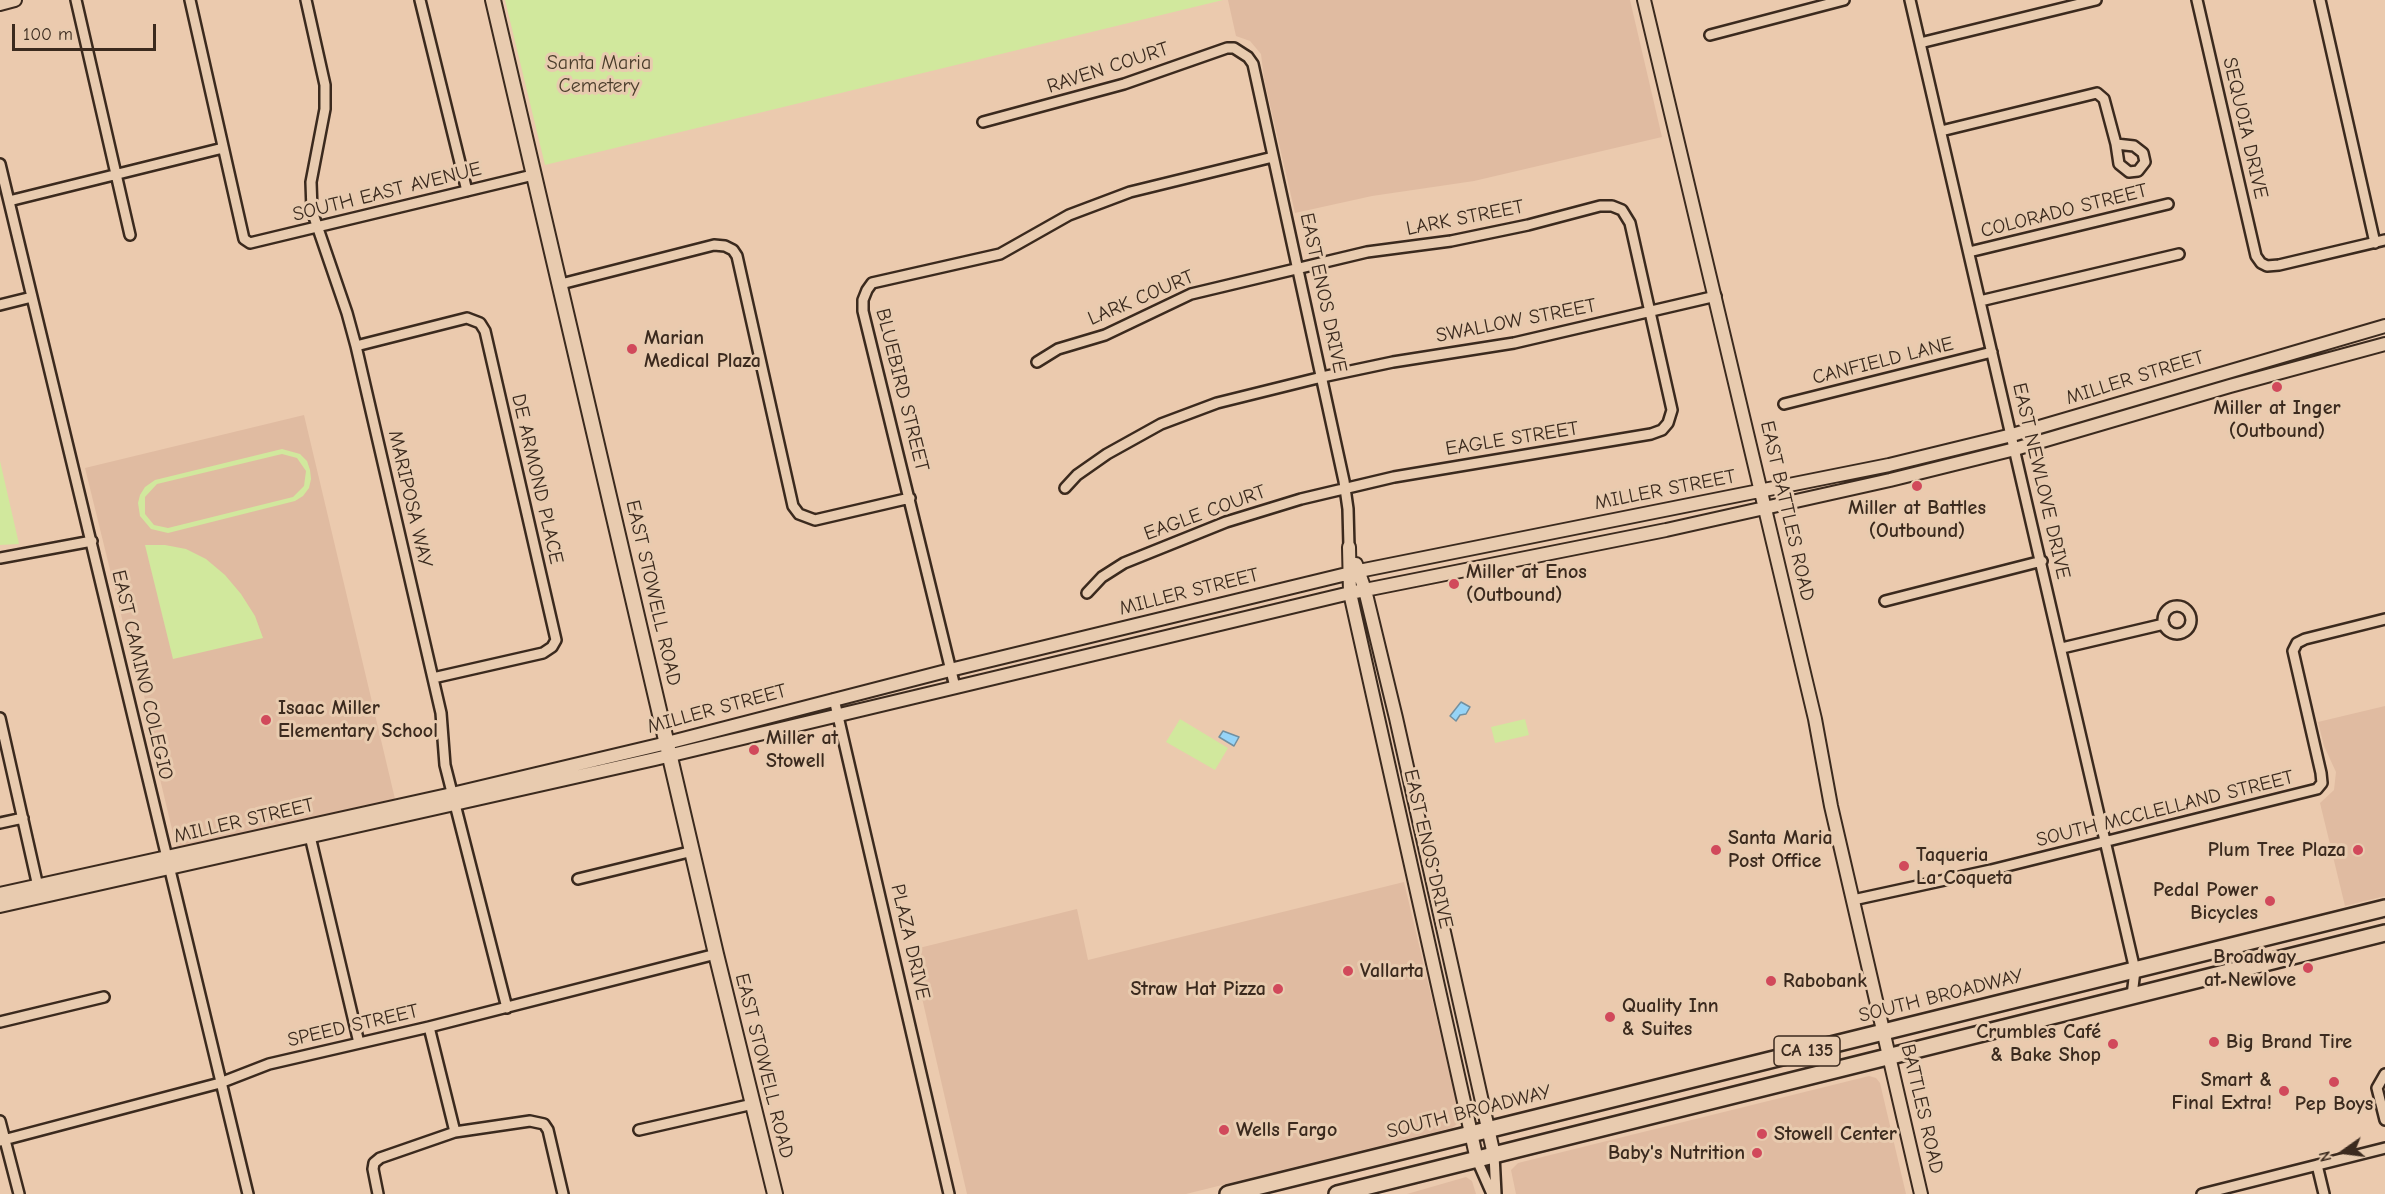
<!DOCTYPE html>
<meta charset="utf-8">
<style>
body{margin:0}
#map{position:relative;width:2385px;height:1194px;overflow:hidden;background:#ebcaae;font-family:"Comic Neue",sans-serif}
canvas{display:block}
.north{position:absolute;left:2313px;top:1122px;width:60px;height:60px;-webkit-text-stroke:4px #e8cbaf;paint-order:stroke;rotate:256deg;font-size:16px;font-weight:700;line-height:24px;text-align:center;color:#3b2a1e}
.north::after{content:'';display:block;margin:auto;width:21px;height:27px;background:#3b2a1e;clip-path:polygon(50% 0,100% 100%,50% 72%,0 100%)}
.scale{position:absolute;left:12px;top:24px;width:144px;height:27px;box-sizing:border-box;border:3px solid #3b2a1e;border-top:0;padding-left:8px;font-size:18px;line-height:21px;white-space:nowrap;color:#3b2a1e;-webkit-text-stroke:4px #e8cbaf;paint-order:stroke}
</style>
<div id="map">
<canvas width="2385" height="1194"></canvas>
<div class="north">N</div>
<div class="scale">100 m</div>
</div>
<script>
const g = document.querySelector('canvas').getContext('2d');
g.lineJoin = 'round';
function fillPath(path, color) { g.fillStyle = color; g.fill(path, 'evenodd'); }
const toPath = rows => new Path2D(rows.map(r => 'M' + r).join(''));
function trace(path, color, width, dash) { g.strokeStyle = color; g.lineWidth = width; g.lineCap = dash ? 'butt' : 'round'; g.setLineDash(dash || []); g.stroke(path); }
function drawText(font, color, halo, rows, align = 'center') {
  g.font = font + ' "Comic Neue",sans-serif'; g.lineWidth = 6; g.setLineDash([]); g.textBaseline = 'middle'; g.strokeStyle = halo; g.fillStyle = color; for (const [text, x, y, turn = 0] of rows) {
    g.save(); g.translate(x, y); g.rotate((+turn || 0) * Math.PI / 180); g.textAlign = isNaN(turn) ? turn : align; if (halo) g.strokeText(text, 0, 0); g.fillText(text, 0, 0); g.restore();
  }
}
fillPath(toPath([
 [1228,0,1630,0,1662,137,1474,181,1372,196,1295,213,1264,79,1261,54,1250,41,1236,36],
 [304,415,395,799,180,849,176,846,150,737,151,724,133,651,128,643,85,468],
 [2385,706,2385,896,2345,906,2320,803,2334,790,2336,772,2324,746,2318,722],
 [1404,882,1459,1112,1457,1124,1452,1128,1186,1194,967,1194,911,950,1077,909,1088,960],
 [1869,1076,1876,1078,1880,1083,1906,1194,1516,1194,1511,1170,1518,1163],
 [1466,1177,1472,1181,1476,1194,1407,1194]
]), '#e0bba1');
fillPath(toPath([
 [505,0,1223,0,545,165],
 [282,449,300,454,307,461,310,470,311,479,309,488,303,496,295,501,168,533,151,529,140,516,138,503,140,495,145,487,155,480],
 [282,454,297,458,306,471,304,486,293,497,168,528,154,525,145,514,145,497,157,484],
 [0,461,19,544,0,545],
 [145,545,165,545,186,549,206,559,225,575,241,594,255,616,263,638,173,659],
 [1180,719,1228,748,1215,770,1166,742],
 [1525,719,1529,735,1495,743,1491,727]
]), '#d1e89d');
const water = toPath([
 [1461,702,1470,707,1466,714,1460,715,1456,721,1450,716,1461,702],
 [1223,731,1239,737,1234,746,1219,737,1223,731]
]);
fillPath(water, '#96d4f7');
trace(water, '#7290a0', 1.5);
const minor = toPath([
 [76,0,130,235],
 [190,0,244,239,250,243,533,175],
 [306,0,325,85,325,109,311,182,312,211,347,313,356,346,441,713,445,765,507,1008],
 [420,0,467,191],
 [1910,0,2135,970,2132,996],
 [2197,0,2256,256,2261,263,2267,266,2279,265,2385,240],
 [2320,0,2375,243],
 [1710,35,1844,0],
 [1920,43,2096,0],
 [983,122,1124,84,1227,48,1234,48,1248,57,1253,64,1344,481,1348,509,1349,547],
 [1941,131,2097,93,2104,99,2116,144,2119,164,2129,172,2138,171,2145,162,2143,153,2134,146,2116,144],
 [0,164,248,1194],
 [9,201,223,148],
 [1969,252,2168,204],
 [561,284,714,245,725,246,733,250,737,256,793,506,799,514,815,520,910,498],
 [1980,301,2179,254],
 [0,305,32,297],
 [356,346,467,318,480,323,485,331,556,640,552,647,543,653,433,678],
 [1037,362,1058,349,1105,335,1191,294,1367,252,1451,241,1528,225,1600,206,1612,206,1622,210,1630,223,1672,410,1668,423,1662,430,1651,434,1394,477,1301,499,1226,522,1124,563,1102,577,1087,593],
 [1784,404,1992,352],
 [1065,488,1077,475,1107,454,1161,424,1217,403,1322,377,1393,362,1514,343,1716,296],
 [0,558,92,541],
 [1885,601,2042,561],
 '2163 620a14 14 0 1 1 28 0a14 14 0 1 1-28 0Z',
 [2062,648,2164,624],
 [955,687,863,311,863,300,867,290,872,283,1000,254,1069,215,1130,192,1273,157],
 [834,699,949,1194],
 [0,718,39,891],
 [0,823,23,818],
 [309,832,359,1043],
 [578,879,693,851],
 [1853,900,1991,870,2317,789,2322,783,2321,773,2293,651,2297,643,2305,639,2385,619],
 [0,1022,104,997],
 [429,1027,455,1132],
 [2385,1074,2377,1088,2385,1120],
 [0,1121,19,1194],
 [639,1130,753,1104],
 [0,1141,220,1083,269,1064,429,1027,716,954],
 [1494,1155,1496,1194],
 [1477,1160,1492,1194],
 [2317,1165,2324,1194],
 [378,1194,373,1169,374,1163,380,1158,455,1132,530,1121,544,1124,548,1130,563,1194],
 [2202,1194,2385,1148]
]);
const tertiary = toPath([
 [1644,0,1815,719,1831,806,1921,1194],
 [0,4,15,0],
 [1349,547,1350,593,1477,1160],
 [1356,564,1365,590,1396,718,1494,1155],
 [0,894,452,794,667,743,950,670,1359,571,1889,465,2012,435,2385,326],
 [0,906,655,759,1350,593,1666,530,1890,480,2015,449,2230,386,2385,344]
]);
const secondary = toPath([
 [493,0,716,954,775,1194]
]);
const primary = toPath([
 [1228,1194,2385,908],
 [1337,1194,2385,933]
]);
trace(minor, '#3b2a1e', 14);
trace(tertiary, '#3b2a1e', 16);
trace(secondary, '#3b2a1e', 18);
trace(primary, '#3b2a1e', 20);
trace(minor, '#e8cbaf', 9);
trace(tertiary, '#e8cbaf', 12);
trace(secondary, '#e8cbaf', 14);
trace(primary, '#e8cbaf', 15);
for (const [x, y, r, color] of [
 [632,349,6,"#d1495b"],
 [2277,387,6,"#d1495b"],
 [1917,486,6,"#d1495b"],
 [1454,584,6,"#d1495b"],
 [266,720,6,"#d1495b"],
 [754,750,6,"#d1495b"],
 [1716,850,6,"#d1495b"],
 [2358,850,6,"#d1495b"],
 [1904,866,6,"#d1495b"],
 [2270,901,6,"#d1495b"],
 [2308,968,6,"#d1495b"],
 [1348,971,6,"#d1495b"],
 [1771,981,6,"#d1495b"],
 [1278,989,6,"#d1495b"],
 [1610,1017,6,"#d1495b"],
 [2214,1042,6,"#d1495b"],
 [2113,1044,6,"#d1495b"],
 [2334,1082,6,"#d1495b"],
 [2284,1091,6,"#d1495b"],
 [1224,1130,6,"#d1495b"],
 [1762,1134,6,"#d1495b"],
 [1757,1153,6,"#d1495b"]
]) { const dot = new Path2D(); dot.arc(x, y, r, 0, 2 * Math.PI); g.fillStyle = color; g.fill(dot); trace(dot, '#e8cbaf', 2); }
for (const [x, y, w] of [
 [1807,1051,66]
]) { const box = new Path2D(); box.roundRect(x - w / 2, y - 15, w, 30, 4.5); g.fillStyle = '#e8cbaf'; g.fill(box); trace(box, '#3b2a1e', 1.5); }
drawText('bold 18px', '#3b2a1e', null, [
 ["CA 135",1807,1051]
]);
drawText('20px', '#4a3d2b', '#e8cbaf', [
 ["Santa Maria",599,63],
 ["Cemetery",599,86]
]);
drawText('20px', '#3b2a1e', '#e8cbaf', [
 ["RAVEN COURT",1108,68,-18],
 ["SEQUOIA DRIVE",2245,128,77],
 ["SOUTH EAST AVENUE",387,192,-14],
 ["COLORADO STREET",2064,211,-14],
 ["LARK STREET",1465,218,-11],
 ["EAST ENOS DRIVE",1323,293,78],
 ["LARK COURT",1141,298,-23],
 ["SWALLOW STREET",1516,321,-11],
 ["CANFIELD LANE",1883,361,-14],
 ["MILLER STREET",2135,378,-17],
 ["BLUEBIRD STREET",902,390,76],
 ["EAGLE STREET",1512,439,-9],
 ["DE ARMOND PLACE",537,479,77],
 ["EAST NEWLOVE DRIVE",2041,481,77],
 ["MILLER STREET",1665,490,-11],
 ["MARIPOSA WAY",410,499,77],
 ["EAST BATTLES ROAD",1787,511,77],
 ["EAGLE COURT",1205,513,-20],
 ["MILLER STREET",1189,592,-14],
 ["EAST STOWELL ROAD",653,593,77],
 ["EAST CAMINO COLEGIO",142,675,77],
 ["MILLER STREET",717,709,-15],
 ["SOUTH MCCLELLAND STREET",2165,809,-14],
 ["MILLER STREET",244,821,-13],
 ["EAST ENOS DRIVE",1428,849,77],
 ["PLAZA DRIVE",910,942,77],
 ["SOUTH BROADWAY",1941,996,-14],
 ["SPEED STREET",353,1026,-13],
 ["EAST STOWELL ROAD",764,1066,76],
 ["BATTLES ROAD",1922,1109,77],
 ["SOUTH BROADWAY",1469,1112,-14]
]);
drawText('bold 20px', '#3b2a1e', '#e8cbaf', [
 ["Marian",644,338],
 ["Medical Plaza",644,361],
 ["Miller at Inger",2277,408,"center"],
 ["(Outbound)",2277,431,"center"],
 ["Miller at Battles",1917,508,"center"],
 ["(Outbound)",1917,531,"center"],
 ["Miller at Enos",1466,572],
 ["(Outbound)",1466,595],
 ["Isaac Miller",278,708],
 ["Elementary School",278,731],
 ["Miller at",766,738],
 ["Stowell",766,761],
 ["Santa Maria",1728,838],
 ["Post Office",1728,861],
 ["Plum Tree Plaza",2346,850,"right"],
 ["Taqueria",1916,855],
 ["La Coqueta",1916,878],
 ["Pedal Power",2258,890,"right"],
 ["Bicycles",2258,913,"right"],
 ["Broadway",2296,957,"right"],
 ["at Newlove",2296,980,"right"],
 ["Vallarta",1360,971],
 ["Rabobank",1783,981],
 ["Straw Hat Pizza",1266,989,"right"],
 ["Quality Inn",1622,1006],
 ["& Suites",1622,1029],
 ["Crumbles Café",2101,1032,"right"],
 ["& Bake Shop",2101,1055,"right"],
 ["Big Brand Tire",2226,1042],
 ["Smart &",2272,1080,"right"],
 ["Final Extra!",2272,1103,"right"],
 ["Pep Boys",2334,1104,"center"],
 ["Wells Fargo",1236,1130],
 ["Stowell Center",1774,1134],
 ["Baby's Nutrition",1745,1153,"right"]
], 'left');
</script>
